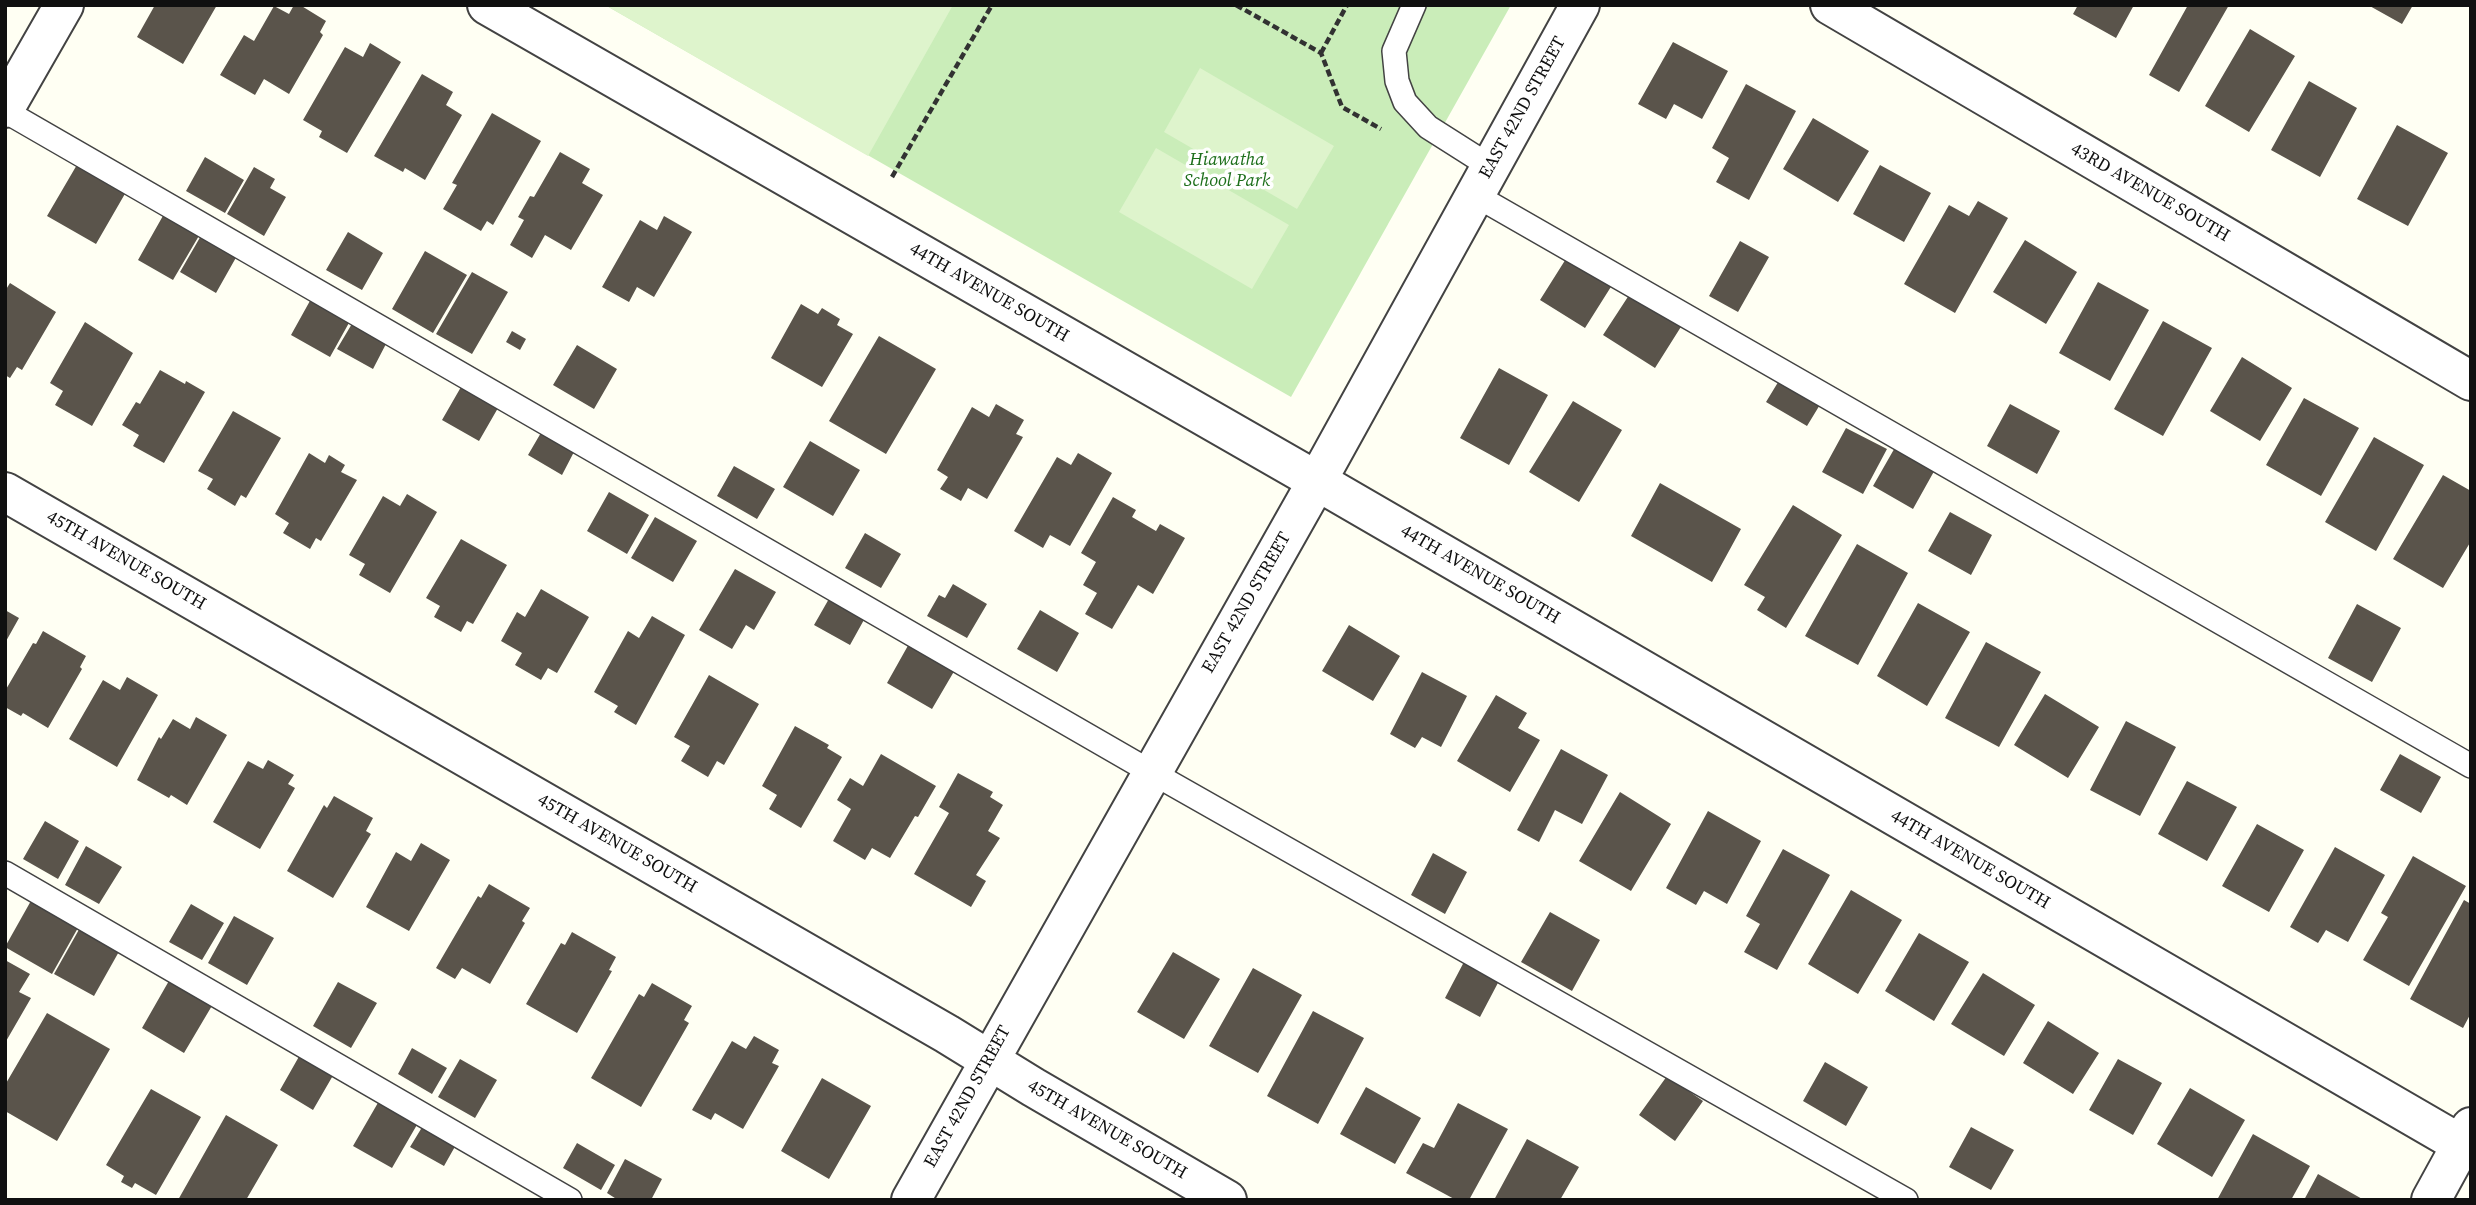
<!DOCTYPE html>
<style>
body{margin:0}
#map{position:relative;width:2476px;height:1205px;overflow:hidden;background:#fffff3;font-family:"Source Serif 4",serif}
canvas{display:block}
.frame{position:absolute;inset:0;border:7px solid #101010;pointer-events:none}
</style>
<div id="map">
<canvas width="2476" height="1205"></canvas>
<div class="frame"></div>
</div>
<script>
const g = document.querySelector('canvas').getContext('2d');
g.lineJoin = 'round';
function fillPath(path, color) { g.fillStyle = color; g.fill(path, 'evenodd'); }
const toPath = rows => new Path2D(rows.map(r => 'M' + r).join(''));
function trace(path, color, width, dash) { g.strokeStyle = color; g.lineWidth = width; g.lineCap = dash ? 'butt' : 'round'; g.setLineDash(dash || []); g.stroke(path); }
function drawText(font, color, halo, rows, align = 'center') {
  g.font = font + ' "Source Serif 4",serif'; g.lineWidth = 7; g.setLineDash([]); g.textBaseline = 'middle'; g.strokeStyle = halo; g.fillStyle = color; for (const [text, x, y, turn = 0] of rows) {
    g.save(); g.translate(x, y); g.rotate((+turn || 0) * Math.PI / 180); g.textAlign = isNaN(turn) ? turn : align; if (halo) g.strokeText(text, 0, 0); g.fillText(text, 0, 0); g.restore();
  }
}
fillPath(toPath([
 [605,5,1511,5,1291,397]
]), '#caedb9');
fillPath(toPath([
 [605,5,953,5,868,156],
 [1200,68,1334,146,1297,209,1164,132],
 [1156,148,1289,225,1252,289,1119,212]
]), '#def4cc');
fillPath(toPath([
 [155,5,217,5,183,64,137,37],
 [294,5,300,5,326,21,320,32,323,35,289,94,264,79,255,95,220,75,244,35,254,41,274,6,289,14],
 [2078,5,2134,5,2116,38,2073,14],
 [2188,5,2229,5,2179,92,2149,75],
 [2368,5,2413,5,2402,24],
 [2250,29,2295,56,2249,132,2205,106],
 [1673,42,1728,71,1702,119,1674,104,1666,119,1638,104],
 [370,43,401,62,347,153,319,137,322,131,303,120,345,47,363,57],
 [422,74,453,92,446,105,462,115,425,180,405,168,403,172,374,156],
 [2309,81,2357,108,2320,177,2271,150],
 [1746,84,1796,111,1749,200,1716,182,1729,158,1712,148],
 [492,113,541,141,493,225,487,221,481,231,443,209,457,185,452,183],
 [1813,118,1869,151,1838,202,1783,169],
 [2397,125,2448,153,2408,226,2357,199],
 [560,152,590,169,582,183,603,195,571,250,545,235,532,258,510,245,524,220,518,217,530,196,534,197],
 [205,157,244,180,225,213,186,191],
 [78,163,126,192,96,244,47,216],
 [1880,165,1931,193,1904,242,1853,214],
 [254,167,275,179,270,188,286,197,264,236,227,214],
 [1978,201,2008,218,1955,313,1904,284,1949,205,1969,216],
 [164,214,200,234,173,280,138,260],
 [664,216,692,232,654,297,637,287,629,302,602,287,640,220,657,230],
 [348,232,383,253,362,290,326,270],
 [202,234,238,254,216,293,180,272],
 [2025,240,2077,272,2046,324,1993,292],
 [1740,241,1769,257,1738,312,1709,296],
 [425,251,467,275,433,333,392,309],
 [1569,254,1614,282,1585,328,1540,300],
 [472,272,508,292,472,354,436,334],
 [2098,282,2149,310,2110,381,2059,353],
 [10,283,56,312,22,370,17,367,10,378,5,375,5,291],
 [1633,289,1684,322,1655,368,1603,335],
 [311,299,350,321,330,357,291,335],
 [801,304,818,314,822,308,840,319,837,325,853,334,822,387,771,358],
 [2163,321,2212,348,2163,436,2114,409],
 [85,322,133,353,92,426,55,405,63,391,50,383],
 [353,322,387,342,373,369,337,349],
 [512,331,526,339,520,350,506,342],
 [879,336,936,369,886,454,829,421],
 [577,345,617,369,594,409,553,385],
 [2242,357,2292,388,2260,441,2210,411],
 [1499,368,1548,395,1509,465,1460,438],
 [160,370,185,384,186,381,205,392,164,463,133,446,139,435,122,425,136,402,140,404],
 [1780,379,1821,403,1807,426,1766,402],
 [461,387,498,408,479,441,442,420],
 [2304,398,2359,428,2321,496,2266,465],
 [1573,401,1622,430,1579,502,1529,472],
 [996,404,1024,420,1016,434,1023,437,987,499,968,488,961,501,940,489,948,477,937,470,972,407,989,417],
 [2010,404,2060,431,2037,474,1987,446],
 [233,411,281,438,246,498,241,495,235,506,207,489,213,479,198,471],
 [1846,428,1887,449,1863,494,1822,472],
 [542,431,575,450,562,475,528,455],
 [2374,437,2424,465,2376,551,2325,522],
 [810,441,860,470,833,516,783,487],
 [1897,444,1937,466,1913,509,1873,486],
 [309,453,325,463,329,455,345,465,341,472,357,480,321,541,316,538,310,549,283,533,289,523,275,514],
 [1078,453,1112,473,1070,546,1050,535,1043,548,1014,531,1057,457,1071,465],
 [734,466,775,489,757,519,717,496],
 [2443,475,2471,491,2471,541,2443,588,2393,559],
 [1660,483,1741,529,1712,582,1631,536],
 [609,492,649,515,627,554,587,531],
 [407,494,437,512,390,593,359,575,365,564,349,555,383,496,400,506],
 [1113,497,1136,510,1132,517,1156,531,1160,524,1185,538,1153,594,1138,585,1112,629,1085,614,1097,593,1083,585,1096,562,1081,553],
 [1793,505,1842,535,1786,628,1757,610,1765,597,1744,585],
 [1950,512,1992,535,1971,575,1928,551],
 [655,517,697,541,673,582,631,558],
 [865,533,901,554,881,588,845,568],
 [461,539,507,565,473,624,467,621,461,632,434,617,440,606,426,598],
 [1857,544,1908,573,1858,665,1805,636],
 [735,569,776,592,754,630,746,625,732,649,699,630],
 [953,584,987,604,967,638,927,616,939,595,945,598],
 [541,589,589,617,557,673,548,668,541,680,515,665,522,653,501,641,517,612,525,617],
 [830,597,865,618,850,645,814,625],
 [1918,603,1970,632,1927,706,1877,676],
 [2357,604,2401,628,2372,682,2328,658],
 [5,610,19,618,5,643],
 [1040,610,1079,633,1057,672,1017,649],
 [652,616,685,635,636,725,614,712,618,706,594,692,628,631,639,638],
 [1349,625,1400,656,1373,701,1322,671],
 [43,631,86,656,80,667,82,669,48,728,23,713,21,716,5,707,5,691,33,643,36,644],
 [910,642,956,668,932,709,887,683],
 [1986,642,2041,672,1999,747,1945,718],
 [1422,672,1467,696,1441,747,1422,737,1415,748,1390,734],
 [709,675,759,704,724,765,717,761,708,777,681,761,690,746,674,737],
 [127,677,158,695,117,767,69,739,103,680,120,690],
 [2045,694,2099,727,2068,778,2014,745],
 [1496,695,1527,713,1518,728,1540,740,1510,792,1457,761],
 [196,717,227,735,187,805,171,795,169,798,137,780,159,737,161,739,173,719,190,729],
 [2126,721,2176,747,2140,816,2090,790],
 [795,726,829,745,827,748,842,757,801,828,769,809,777,795,762,786],
 [1561,749,1608,775,1582,824,1555,810,1539,842,1517,830],
 [881,754,936,786,918,817,915,816,890,858,872,848,865,860,833,841,851,809,837,800,850,778,863,786],
 [2400,754,2441,777,2421,813,2380,790],
 [268,760,294,775,288,784,295,788,260,849,213,822,248,761,263,769],
 [958,773,993,792,990,797,1003,805,988,831,1000,838,976,875,986,881,971,907,914,874,949,813,939,807],
 [2187,781,2237,807,2207,861,2158,834],
 [1620,792,1671,824,1631,891,1579,861],
 [334,796,373,818,366,831,371,834,333,898,287,871,324,805,327,808],
 [1708,811,1761,841,1727,904,1704,891,1696,905,1666,888],
 [45,821,79,841,58,879,23,859],
 [2257,824,2304,850,2269,912,2222,886],
 [421,843,450,860,409,931,366,907,396,852,411,861],
 [86,846,122,867,99,904,65,885],
 [2335,847,2385,875,2348,942,2326,930,2318,943,2290,927],
 [1783,849,1830,875,1777,970,1744,952,1760,924,1746,916],
 [1433,853,1467,872,1445,914,1411,895],
 [2413,856,2466,886,2409,986,2363,960,2388,917,2381,913],
 [489,884,530,908,522,921,525,923,490,984,462,968,455,979,436,968,478,896,481,898],
 [1851,890,1902,920,1858,994,1808,964],
 [32,899,79,926,52,974,5,947],
 [2464,900,2471,904,2471,1013,2463,1028,2410,999],
 [191,904,224,923,202,960,169,942],
 [1550,912,1600,940,1572,991,1521,962],
 [234,916,274,938,247,985,208,963],
 [81,926,121,948,94,996,54,974],
 [572,932,616,957,609,970,612,971,577,1033,526,1004,561,943,565,945],
 [1919,933,1969,962,1934,1021,1885,991],
 [1173,952,1220,979,1184,1039,1137,1012],
 [5,960,30,974,19,992,31,998,5,1043],
 [1465,960,1500,979,1480,1017,1445,998],
 [1253,968,1302,995,1258,1073,1209,1046],
 [1983,973,2035,1005,2004,1056,1951,1024],
 [170,979,213,1004,184,1053,142,1028],
 [338,982,377,1003,351,1048,313,1026],
 [652,983,692,1006,684,1020,689,1023,641,1107,591,1078,639,994,644,997],
 [1313,1011,1364,1038,1318,1124,1267,1096],
 [47,1013,110,1049,57,1141,5,1111,5,1085],
 [2048,1021,2099,1053,2073,1094,2023,1063],
 [754,1036,779,1050,772,1063,779,1066,743,1129,715,1113,711,1120,692,1110,732,1041,746,1049],
 [412,1048,447,1068,432,1094,398,1074],
 [301,1053,335,1072,313,1110,280,1090],
 [460,1059,497,1080,475,1118,438,1097],
 [2118,1059,2162,1083,2133,1135,2089,1110],
 [1825,1062,1868,1087,1846,1126,1803,1101],
 [1667,1076,1703,1101,1675,1141,1639,1115],
 [822,1078,871,1106,829,1179,781,1151],
 [1366,1087,1421,1118,1395,1164,1340,1134],
 [2190,1088,2245,1120,2212,1177,2157,1144],
 [151,1089,201,1117,156,1195,135,1183,132,1188,121,1182,124,1176,106,1165],
 [379,1101,418,1123,392,1168,353,1146],
 [1458,1103,1508,1129,1469,1200,1456,1200,1406,1173,1423,1143,1434,1148],
 [226,1115,278,1145,246,1200,178,1200],
 [424,1124,457,1143,444,1166,410,1147],
 [1971,1127,2014,1150,1991,1190,1949,1167],
 [2253,1134,2310,1166,2291,1200,2217,1200],
 [1527,1139,1579,1167,1560,1200,1494,1200],
 [577,1143,615,1165,601,1190,563,1168],
 [625,1159,662,1179,651,1200,618,1200,607,1193],
 [2318,1174,2364,1200,2304,1200]
]), '#5a544b');
const lane = toPath([
 [1414,5,1394,51,1397,81,1405,102,1428,127,1491,167],
 [5,111,1151,772,1906,1200],
 [1475,195,2471,766],
 [5,873,570,1200]
]);
const street = toPath([
 [487,5,1317,481,2471,1150],
 [1830,5,2471,381],
 [5,108,64,5],
 [5,492,947,1034,1033,1087,1227,1200],
 [911,1200,1317,481,1580,5],
 [2431,1200,2471,1127]
]);
trace(lane, '#434343', 26);
trace(street, '#434343', 42);
trace(toPath([
 [1236,5,1321,53,1342,107,1381,129],
 [1321,53,1347,5],
 [892,177,992,5]
]), '#323232', 4.5, [7, 3.5]);
trace(lane, '#fff', 23);
trace(street, '#fff', 38);
drawText('18px', '#101010', '#fff', [
 ["EAST 42ND STREET",1523,108,-61],
 ["43RD AVENUE SOUTH",2150,193,30],
 ["44TH AVENUE SOUTH",989,293,30],
 ["45TH AVENUE SOUTH",126,561,30],
 ["44TH AVENUE SOUTH",1480,575,30],
 ["EAST 42ND STREET",1247,603,-60],
 ["45TH AVENUE SOUTH",617,844,30],
 ["44TH AVENUE SOUTH",1970,860,30],
 ["EAST 42ND STREET",968,1097,-61],
 ["45TH AVENUE SOUTH",1107,1130,30]
]);
drawText('italic 18px', '#1c6e1a', '#fff', [
 ["Hiawatha",1227,160],
 ["School Park",1227,181]
]);
</script>
